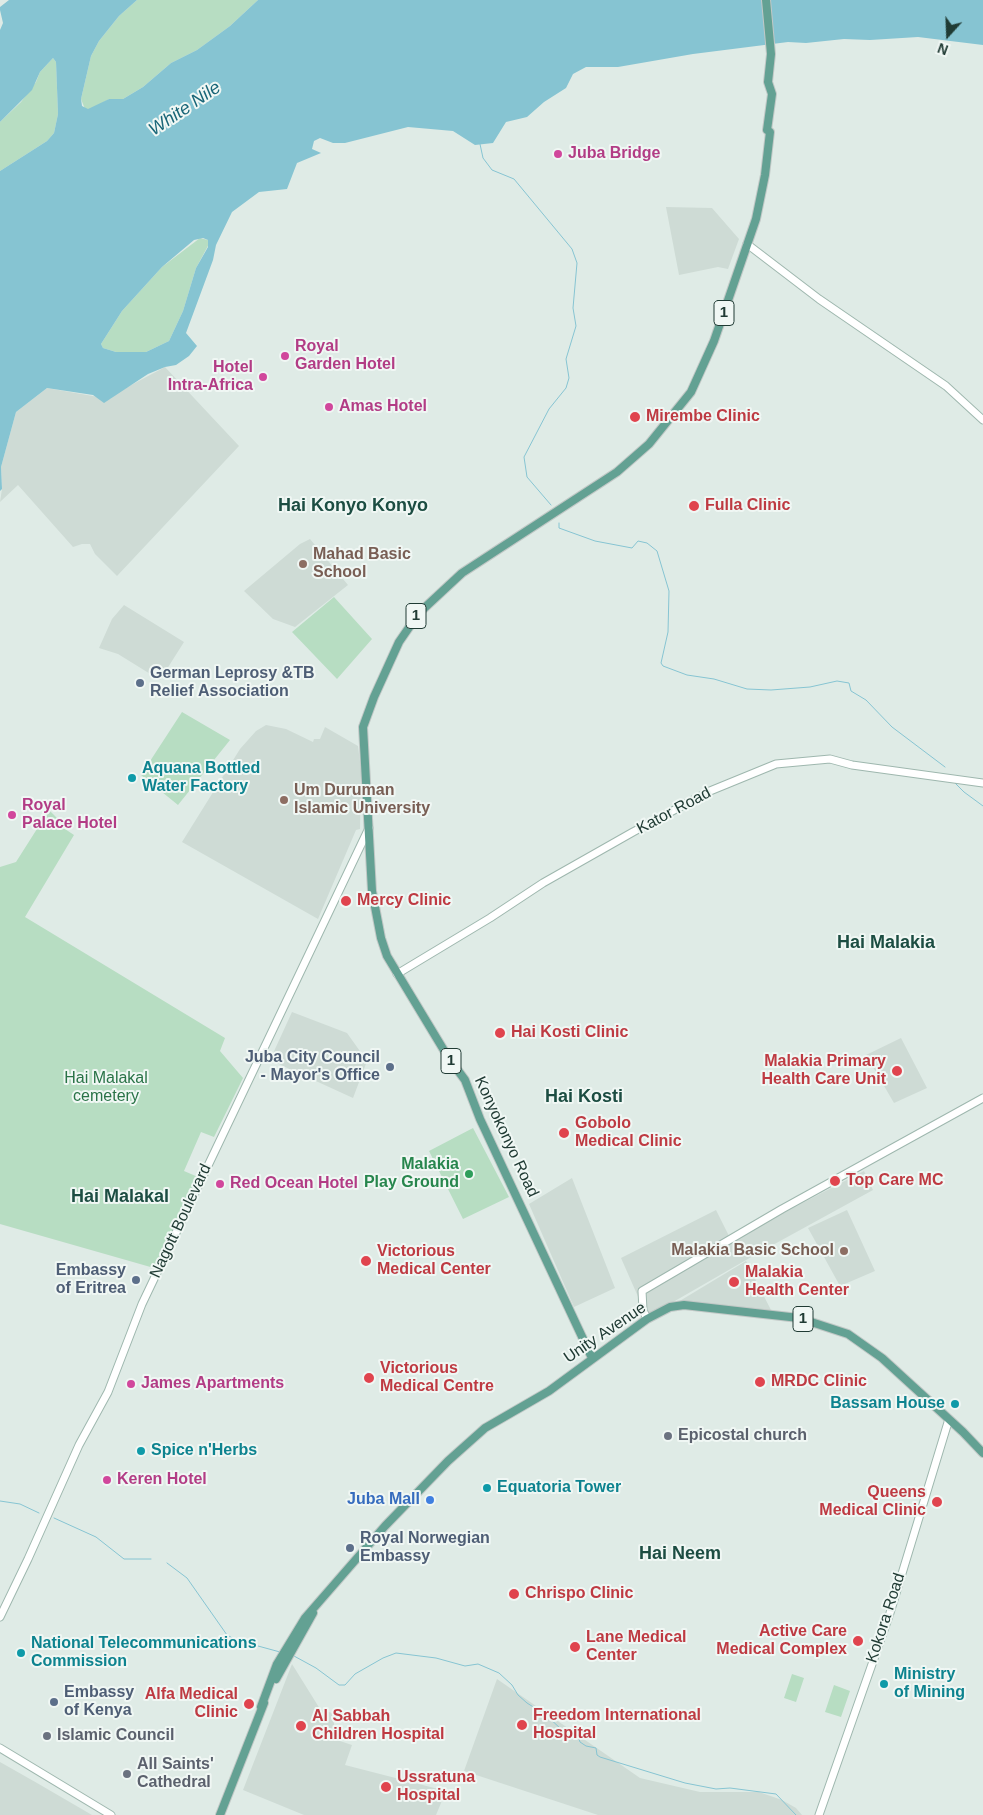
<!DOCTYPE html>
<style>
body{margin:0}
#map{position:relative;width:983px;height:1815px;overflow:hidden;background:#dfebe6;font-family:Helvetica,sans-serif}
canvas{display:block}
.north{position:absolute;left:923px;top:10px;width:50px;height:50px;-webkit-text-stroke:4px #f0f7f4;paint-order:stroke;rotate:200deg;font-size:14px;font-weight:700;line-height:20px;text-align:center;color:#203b34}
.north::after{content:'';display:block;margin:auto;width:18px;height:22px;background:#203b34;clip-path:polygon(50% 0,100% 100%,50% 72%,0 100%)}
</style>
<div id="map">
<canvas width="983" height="1815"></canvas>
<div class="north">N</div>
</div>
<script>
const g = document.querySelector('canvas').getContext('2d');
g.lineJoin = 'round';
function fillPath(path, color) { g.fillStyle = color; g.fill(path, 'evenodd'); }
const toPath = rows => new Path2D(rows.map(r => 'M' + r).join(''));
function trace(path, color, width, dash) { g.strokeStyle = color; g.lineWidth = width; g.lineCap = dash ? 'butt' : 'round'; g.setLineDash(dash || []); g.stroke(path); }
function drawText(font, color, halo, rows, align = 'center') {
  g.font = font + ' Helvetica,sans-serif'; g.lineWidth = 4; g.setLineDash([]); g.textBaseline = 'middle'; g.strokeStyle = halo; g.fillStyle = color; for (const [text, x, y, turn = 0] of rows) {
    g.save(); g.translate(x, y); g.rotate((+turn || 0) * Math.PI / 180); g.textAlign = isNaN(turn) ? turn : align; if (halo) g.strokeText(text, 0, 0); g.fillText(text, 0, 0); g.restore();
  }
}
fillPath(toPath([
 [666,207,712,208,739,239,728,269,718,267,679,275],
 [165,367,239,446,117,576,95,554,90,544,82,544,73,547,18,485,0,502,2,489,1,467,16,412,47,388,110,399,120,391],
 [310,539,348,585,295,627,273,619,244,591,300,544],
 [124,605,184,642,160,680,118,654,99,648,112,619],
 [266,725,286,729,313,742,314,739,320,739,325,727,358,746,361,771,360,829,356,830,318,919,182,842,240,749,256,731],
 [292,1012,347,1033,367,1061,353,1098,270,1060],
 [901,1038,927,1088,894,1103,866,1055],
 [864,1171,873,1190,760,1252,647,1317,621,1258,716,1210,731,1240],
 [572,1178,615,1288,574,1307,529,1204],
 [847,1210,875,1271,840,1286,808,1228],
 [746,1261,772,1312,678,1302],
 [292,1664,320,1709,332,1713,337,1740,352,1745,345,1765,446,1791,436,1815,304,1815,243,1790],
 [497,1679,640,1778,700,1792,759,1792,782,1800,796,1808,802,1815,598,1815,464,1771],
 [0,1762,37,1783,92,1815,0,1815]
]), '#cedbd5');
fillPath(toPath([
 [137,0,258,0,230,26,197,50,171,63,143,87,123,99,109,99,92,109,85,109,81,99,91,56,99,41,119,16],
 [53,58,56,62,58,114,54,133,47,141,0,171,0,122,21,102,36,82,40,72],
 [200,238,208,240,209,244,196,268,183,311,169,341,146,352,116,352,103,348,101,344,122,311,162,267],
 [334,597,372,639,337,679,292,632],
 [182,712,230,740,178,805,141,775],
 [49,810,58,819,56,823,74,835,25,917,225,1038,220,1051,243,1078,214,1137,201,1132,184,1171,198,1177,154,1268,0,1224,0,867,16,862],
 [473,1128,509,1197,463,1219,429,1151],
 [792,1674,804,1678,796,1702,784,1698],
 [834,1685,850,1691,841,1717,825,1712]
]), '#b7ddc2');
fillPath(toPath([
 [9,0,137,0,119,16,99,41,91,56,81,99,82,106,88,109,109,99,123,99,143,87,171,63,197,50,230,26,258,0,983,0,983,45,918,37,870,40,844,39,806,43,788,42,693,54,618,67,586,67,573,74,566,88,544,102,527,117,506,122,493,143,475,145,453,131,408,127,345,143,333,143,320,138,314,141,312,149,321,153,297,163,287,189,259,192,232,212,216,245,213,260,186,333,197,346,189,356,176,365,165,367,148,374,104,403,93,395,47,388,16,412,1,467,2,489,0,491,0,171,47,141,54,133,58,114,56,62,53,58,40,72,32,90,0,122,0,30,3,23,0,10,0,7],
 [203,238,208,240,208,247,196,268,183,311,169,341,146,352,116,352,103,348,101,344,122,311,162,267,194,240]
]), '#86c4d2');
trace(toPath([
 [480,144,483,158,492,170,514,179,572,249,577,263,573,308,576,326,566,359,569,378,566,388,549,409,524,457,527,477,551,505],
 [559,523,559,528,595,541,632,548,638,541,647,543,657,551,669,591,668,632,661,663,663,666,687,675,714,679,747,689,771,690,810,687,837,681,849,683,851,691,866,700,892,727,945,767],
 [955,783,964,792,983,806],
 [0,1501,20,1504,39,1513],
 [54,1518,96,1537,124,1559,151,1559],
 [167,1563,187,1578,227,1635,236,1640,280,1652],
 [294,1656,316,1668,339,1685,345,1685,355,1674,383,1658,396,1653,436,1658,465,1666,478,1664,499,1673,512,1685,518,1695,527,1703,546,1715,562,1730,577,1733,580,1742,586,1746,596,1748,597,1755,600,1757,685,1783,716,1789,730,1788,776,1794,796,1815]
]), '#86c4d2', 1);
const secondary = toPath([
 [747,244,819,299,946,386,983,420],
 [397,974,490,918,543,883,633,832,710,791,776,764,830,759,852,765,983,783],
 [647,1319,643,1310,642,1291,782,1209,983,1098],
 [0,1617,28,1559,79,1445,108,1392,142,1304,369,828],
 [0,1748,111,1815],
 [819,1815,890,1613,949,1419]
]);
const primary = toPath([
 [592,1358,480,1119,465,1080,448,1057,387,956,381,938,372,891,363,727,374,697,399,642,419,613,462,573,617,472,649,444,691,392,714,341,756,219,765,175,770,132,767,130,772,94,768,82,771,54,766,0],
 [276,1679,313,1613],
 [261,1707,277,1664,305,1618,385,1526,448,1461,485,1428,549,1391,647,1319,670,1307,684,1305,799,1318,848,1334,882,1358,963,1432,983,1453],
 [220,1815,264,1703]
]);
trace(secondary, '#9eb7ae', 9);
trace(primary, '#c1c8c6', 10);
trace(secondary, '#fff', 7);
trace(primary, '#63a193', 8);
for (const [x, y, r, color] of [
 [558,154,5,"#d1479c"],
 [285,356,5,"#d1479c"],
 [263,377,5,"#d1479c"],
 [329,407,5,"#d1479c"],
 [635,417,6,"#e0444e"],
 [694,506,6,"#e0444e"],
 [303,564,5,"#8d6e63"],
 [140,683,5,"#5c6f8a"],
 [132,778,5,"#0f9aa8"],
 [284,800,5,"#8d6e63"],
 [12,815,5,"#d1479c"],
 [346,901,6,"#e0444e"],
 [500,1033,6,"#e0444e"],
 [390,1067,5,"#5c6f8a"],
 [897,1071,6,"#e0444e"],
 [564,1133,6,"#e0444e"],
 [469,1174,5,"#2e9e5b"],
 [835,1181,6,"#e0444e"],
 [220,1184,5,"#d1479c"],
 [844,1251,5,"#8d6e63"],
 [366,1261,6,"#e0444e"],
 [136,1280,5,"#5c6f8a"],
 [734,1282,6,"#e0444e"],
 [369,1378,6,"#e0444e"],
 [760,1382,6,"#e0444e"],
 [131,1384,5,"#d1479c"],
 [955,1404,5,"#0f9aa8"],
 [668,1436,5,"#6b7280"],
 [141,1451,5,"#0f9aa8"],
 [107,1480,5,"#d1479c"],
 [487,1488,5,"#0f9aa8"],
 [430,1500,5,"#3f7fe0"],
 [937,1502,6,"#e0444e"],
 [350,1548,5,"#5c6f8a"],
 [514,1594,6,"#e0444e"],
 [858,1641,6,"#e0444e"],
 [575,1647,6,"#e0444e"],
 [21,1653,5,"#0f9aa8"],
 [884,1684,5,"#0f9aa8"],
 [54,1702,5,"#5c6f8a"],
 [249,1704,6,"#e0444e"],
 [522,1725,6,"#e0444e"],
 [301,1726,6,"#e0444e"],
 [47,1736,5,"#6b7280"],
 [127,1774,5,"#6b7280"],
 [386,1787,6,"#e0444e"]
]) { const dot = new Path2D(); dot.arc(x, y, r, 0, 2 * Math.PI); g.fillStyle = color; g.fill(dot); trace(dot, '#f0f7f4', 2); }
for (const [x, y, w] of [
 [724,313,20],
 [416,616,20],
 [451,1061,20],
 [803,1319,20]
]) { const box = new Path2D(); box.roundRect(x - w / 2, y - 12.5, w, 25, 4); g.fillStyle = '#f0f7f4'; g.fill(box); trace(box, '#203b34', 1); }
drawText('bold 15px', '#203b34', null, [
 ["1",724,313],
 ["1",416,616],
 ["1",451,1061],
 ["1",803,1319]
]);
drawText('bold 16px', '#b23c85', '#f0f7f4', [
 ["Juba Bridge",568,154],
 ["Royal",295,347],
 ["Garden Hotel",295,365],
 ["Hotel",253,368,"right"],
 ["Intra-Africa",253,386,"right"],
 ["Amas Hotel",339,407],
 ["Royal",22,806],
 ["Palace Hotel",22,824],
 ["Red Ocean Hotel",230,1184],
 ["James Apartments",141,1384],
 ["Keren Hotel",117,1480]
], 'left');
drawText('bold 16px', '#be3a42', '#f0f7f4', [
 ["Mirembe Clinic",646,417],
 ["Fulla Clinic",705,506],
 ["Mercy Clinic",357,901],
 ["Hai Kosti Clinic",511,1033],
 ["Malakia Primary",886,1062,"right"],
 ["Health Care Unit",886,1080,"right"],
 ["Gobolo",575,1124],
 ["Medical Clinic",575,1142],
 ["Top Care MC",846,1181],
 ["Victorious",377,1252],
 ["Medical Center",377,1270],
 ["Malakia",745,1273],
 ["Health Center",745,1291],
 ["Victorious",380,1369],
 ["Medical Centre",380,1387],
 ["MRDC Clinic",771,1382],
 ["Queens",926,1493,"right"],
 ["Medical Clinic",926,1511,"right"],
 ["Chrispo Clinic",525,1594],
 ["Active Care",847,1632,"right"],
 ["Medical Complex",847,1650,"right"],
 ["Lane Medical",586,1638],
 ["Center",586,1656],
 ["Alfa Medical",238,1695,"right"],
 ["Clinic",238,1713,"right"],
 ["Freedom International",533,1716],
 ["Hospital",533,1734],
 ["Al Sabbah",312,1717],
 ["Children Hospital",312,1735],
 ["Ussratuna",397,1778],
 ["Hospital",397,1796]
], 'left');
drawText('bold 16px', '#785e54', '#f0f7f4', [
 ["Mahad Basic",313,555],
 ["School",313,573],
 ["Um Duruman",294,791],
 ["Islamic University",294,809],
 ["Malakia Basic School",834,1251,"right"]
], 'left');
drawText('bold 16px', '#4e5e75', '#f0f7f4', [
 ["German Leprosy &TB",150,674],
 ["Relief Association",150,692],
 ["Juba City Council",380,1058,"right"],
 ["- Mayor's Office",380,1076,"right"],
 ["Embassy",126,1271,"right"],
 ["of Eritrea",126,1289,"right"],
 ["Royal Norwegian",360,1539],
 ["Embassy",360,1557],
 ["Embassy",64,1693],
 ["of Kenya",64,1711]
], 'left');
drawText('bold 16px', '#0d838f', '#f0f7f4', [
 ["Aquana Bottled",142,769],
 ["Water Factory",142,787],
 ["Bassam House",945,1404,"right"],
 ["Spice n'Herbs",151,1451],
 ["Equatoria Tower",497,1488],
 ["National Telecommunications",31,1644],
 ["Commission",31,1662],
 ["Ministry",894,1675],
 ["of Mining",894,1693]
], 'left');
drawText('16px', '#203b34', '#f0f7f4', [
 ["Kator Road",674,811,-28],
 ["Konyokonyo Road",506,1137,65],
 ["Nagott Boulevard",181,1221,-65],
 ["Unity Avenue",605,1333,-34],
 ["Kokora Road",886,1618,-72]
]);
drawText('16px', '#297347', '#f0f7f4', [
 ["Hai Malakal",106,1079],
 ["cemetery",106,1097]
]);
drawText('bold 16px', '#27864d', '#f0f7f4', [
 ["Malakia",459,1165],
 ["Play Ground",459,1183]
], 'right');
drawText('bold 16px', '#5b616d', '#f0f7f4', [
 ["Epicostal church",678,1436],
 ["Islamic Council",57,1736],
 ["All Saints'",137,1765],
 ["Cathedral",137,1783]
], 'left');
drawText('bold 16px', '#366cbe', '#f0f7f4', [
 ["Juba Mall",420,1500]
], 'right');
drawText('italic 18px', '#196678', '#f0f7f4', [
 ["White Nile",185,109,-34]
]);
drawText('bold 18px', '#1c4d42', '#f0f7f4', [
 ["Hai Konyo Konyo",353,506],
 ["Hai Malakia",886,943],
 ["Hai Kosti",584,1097],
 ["Hai Malakal",120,1197],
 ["Hai Neem",680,1554]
]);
</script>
